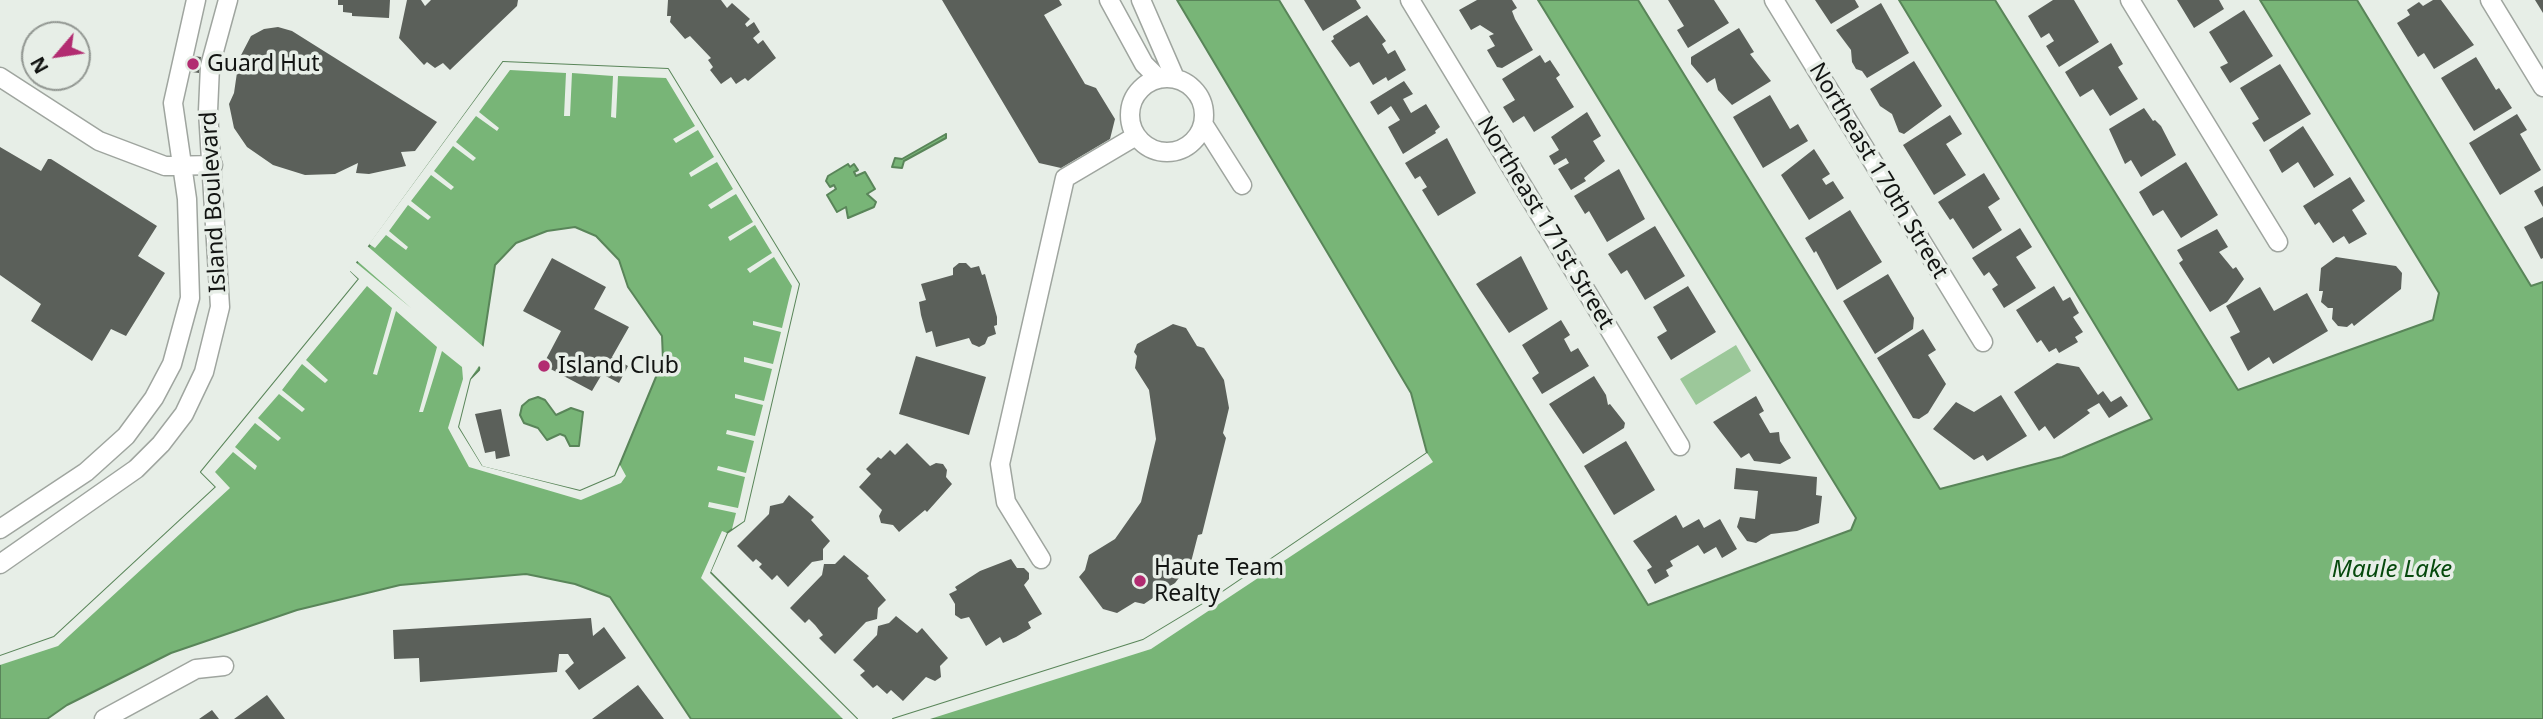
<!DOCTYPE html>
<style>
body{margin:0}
#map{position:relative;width:2543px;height:719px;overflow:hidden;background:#e7eee7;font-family:"Noto Sans",sans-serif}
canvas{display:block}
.north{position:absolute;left:21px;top:21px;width:70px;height:70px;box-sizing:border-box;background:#e7eee7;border:2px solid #929792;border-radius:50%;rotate:241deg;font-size:19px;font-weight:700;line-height:28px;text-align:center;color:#121412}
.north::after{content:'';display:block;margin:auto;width:24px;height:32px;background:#b22c71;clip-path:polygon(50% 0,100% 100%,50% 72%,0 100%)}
</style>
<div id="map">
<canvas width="2543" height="719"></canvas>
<div class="north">N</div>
</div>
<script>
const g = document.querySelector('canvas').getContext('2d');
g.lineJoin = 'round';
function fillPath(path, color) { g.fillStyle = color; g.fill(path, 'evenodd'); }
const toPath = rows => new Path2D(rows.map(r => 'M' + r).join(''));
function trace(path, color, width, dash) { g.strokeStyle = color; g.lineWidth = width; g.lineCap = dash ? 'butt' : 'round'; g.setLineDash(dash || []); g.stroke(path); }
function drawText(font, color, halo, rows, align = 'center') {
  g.font = font + ' "Noto Sans",sans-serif'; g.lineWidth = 7; g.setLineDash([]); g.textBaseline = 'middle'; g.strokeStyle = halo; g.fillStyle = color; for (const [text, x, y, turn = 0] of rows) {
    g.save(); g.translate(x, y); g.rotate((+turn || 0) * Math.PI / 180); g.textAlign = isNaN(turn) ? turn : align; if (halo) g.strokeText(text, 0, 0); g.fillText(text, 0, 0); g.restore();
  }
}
fillPath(toPath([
 [1736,345,1751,371,1696,405,1680,379]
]), '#9cc89a');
const water = toPath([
 [1177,0,1279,0,1648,605,1851,530,1856,518,1538,0,1638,0,1940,489,2062,457,2152,419,1899,0,1995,0,2238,390,2433,320,2439,293,2260,0,2357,0,2531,286,2543,282,2543,719,893,719,1143,640,1221,593,1427,453,1411,393,1177,0],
 [503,62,668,69,799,284,744,521,727,533,710,572,857,719,691,719,610,597,575,584,526,574,400,585,297,610,171,653,67,705,47,719,0,719,0,656,54,637,216,487,201,472,359,279,351,271,503,62],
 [575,227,596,236,619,260,628,287,662,336,663,360,615,476,580,491,482,467,458,427,470,379,479,370,495,265,516,243,547,231,575,227],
 [946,134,946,138,904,161,902,168,892,167,895,158,902,159,946,134],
 [848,164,850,167,854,164,858,170,854,172,856,176,865,172,875,189,867,194,876,202,874,207,848,218,846,207,837,212,827,195,836,189,834,185,830,187,826,181,828,176,848,164],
 [538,397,545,400,556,415,571,408,583,412,579,446,570,446,565,436,560,434,547,440,538,428,524,423,520,415,522,406,529,400,538,397]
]);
fillPath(water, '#78b577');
trace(water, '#598559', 2);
fillPath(toPath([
 [503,62,668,69,799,284,744,521,732,529,736,513,708,507,709,502,738,508,745,477,717,470,718,466,746,473,754,441,726,434,727,430,755,436,763,405,735,398,735,394,764,401,772,369,744,362,744,357,773,364,781,332,753,325,753,321,782,328,792,286,774,257,750,273,747,269,772,253,755,225,730,241,728,237,753,222,736,194,711,209,708,205,733,189,717,162,691,177,689,173,714,157,698,130,676,143,673,139,695,126,666,78,618,76,616,118,611,117,613,76,572,73,570,116,564,116,566,73,510,70,479,112,499,128,497,131,476,116,456,142,476,158,473,161,453,146,434,171,454,187,451,190,431,175,411,201,431,217,428,220,408,205,389,231,408,247,406,250,386,235,375,248,369,244],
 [365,244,485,348,482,369,479,366,470,379,458,427,482,466,580,491,615,476,620,465,626,476,621,483,581,500,469,467,448,428,463,379,462,367,442,351,423,412,419,412,437,347,396,311,377,375,373,374,392,308,367,286,306,360,328,380,325,383,302,364,282,390,305,409,302,412,279,394,258,418,281,438,278,441,255,423,235,447,257,466,255,470,233,452,215,472,230,488,58,646,0,665,0,656,54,637,216,487,201,472,359,279,348,269,354,261,411,308,355,259],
 [1427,453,1433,462,1151,649,930,719,893,719,1143,640,1221,593],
 [722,531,727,533,710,573,857,719,843,719,701,578]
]), '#e7eee7');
fillPath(toPath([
 [338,0,390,0,389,18,352,16,352,13,343,12,343,5,338,5],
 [407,0,421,0,425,6,431,0,518,0,517,6,450,70,443,63,435,68,427,62,424,65,399,38],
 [668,0,721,0,727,8,732,3,750,19,745,24,747,27,754,22,760,32,753,38,758,44,763,40,776,58,748,81,745,78,736,84,731,77,721,84,710,70,713,67,708,60,711,58,690,36,685,39,670,22,671,16,667,16],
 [942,0,1059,0,1062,5,1044,15,1085,84,1096,88,1115,119,1110,139,1061,168,1039,163],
 [1304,0,1356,0,1361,8,1323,31],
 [1477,0,1512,0,1517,8,1512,11,1515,19,1533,50,1502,68,1497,67,1487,50,1495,46,1489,36,1494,34,1480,25,1471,30,1459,10],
 [1668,0,1714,0,1729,23,1688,48,1677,30,1684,26],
 [1815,0,1855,0,1859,7,1831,24],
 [2053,0,2074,0,2099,42,2059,67,2046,46,2054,41,2049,33,2041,38,2028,16],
 [2177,0,2219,0,2224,9,2194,28],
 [2433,0,2441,0,2474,45,2434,69,2424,53,2418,57,2397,23,2410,15,2407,10,2419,2,2423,6],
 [2535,0,2543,0,2543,13],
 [1881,3,1909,53,1867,78,1862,71,1856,69,1852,62,1851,50,1836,30],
 [2244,10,2273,56,2230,83,2220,67,2228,63,2209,32],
 [1367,15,1386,41,1382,44,1388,54,1395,50,1406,70,1388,81,1386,77,1373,85,1359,62,1350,67,1331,41,1334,39,1333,36],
 [278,27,292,31,437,122,415,151,401,152,406,166,369,174,356,173,358,163,335,174,305,175,273,165,247,147,234,128,229,104,234,93,239,59,251,36,264,29],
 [1739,28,1754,52,1750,54,1771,81,1732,105,1718,90,1715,78,1707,83,1691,64,1691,57],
 [2111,43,2123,64,2118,67,2138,99,2110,116,2093,89,2080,97,2065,72],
 [187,55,201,57,199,73,185,71],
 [1540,55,1545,63,1550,60,1560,75,1556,78,1574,107,1534,132,1524,116,1513,123,1503,107,1515,100,1502,79],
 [2476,57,2496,90,2499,88,2512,108,2474,131,2441,78],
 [1914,61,1942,106,1904,134,1899,132,1892,114,1880,106,1870,89],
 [2280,64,2311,114,2264,142,2252,123,2259,119,2240,88],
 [1404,81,1413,94,1403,99,1411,113,1426,104,1440,127,1435,131,1436,133,1403,154,1388,127,1400,120,1391,106,1378,115,1370,102],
 [1770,95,1790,129,1798,124,1808,141,1763,168,1733,117],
 [2144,108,2153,121,2155,120,2161,126,2176,155,2141,177,2131,160,2125,164,2109,129],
 [1587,112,1601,136,1593,141,1605,161,1584,178,1586,181,1571,190,1558,169,1569,163,1566,158,1554,165,1549,156,1559,150,1551,137],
 [2517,114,2527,130,2520,134,2541,170,2500,195,2469,143],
 [1950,115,1962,134,1946,144,1966,175,1934,195,1903,145],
 [2303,126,2334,175,2314,188,2298,162,2282,173,2269,150],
 [1447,138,1476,193,1438,216,1422,190,1427,187,1420,176,1415,179,1405,163],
 [0,147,41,171,48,159,51,159,157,226,138,256,165,273,126,336,111,329,92,361,31,321,41,304,0,275],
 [1814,149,1830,174,1822,179,1826,185,1833,181,1844,198,1809,220,1781,175],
 [2186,162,2218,215,2181,238,2163,210,2153,216,2139,192],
 [1619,169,1645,219,1607,242,1589,211,1585,214,1574,196],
 [1984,173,2000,199,1988,207,2002,230,1973,249,1953,218,1950,220,1938,202],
 [2350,177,2365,201,2352,210,2367,234,2349,244,2344,236,2333,243,2319,222,2315,225,2303,206],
 [2543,186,2543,207,2534,191],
 [1850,210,1882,262,1837,290,1816,251,1814,253,1805,238],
 [2543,217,2543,258,2541,259,2524,227],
 [1655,226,1685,276,1645,300,1627,270,1621,274,1608,254],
 [2020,228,2032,247,2016,257,2036,288,2004,308,1992,289,1998,285,1989,272,1984,276,1972,258],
 [2217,229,2228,247,2219,252,2233,269,2236,267,2244,279,2227,302,2210,312,2179,263,2183,260,2177,250],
 [1521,256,1548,309,1509,333,1476,284],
 [2336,257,2396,266,2402,273,2401,289,2354,326,2352,323,2347,327,2338,326,2332,319,2333,308,2328,308,2321,302,2323,291,2319,291,2321,268],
 [552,258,606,287,594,309,629,327,612,357,628,366,619,383,602,374,592,391,543,365,561,331,523,311],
 [959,263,966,263,971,268,979,266,982,275,985,274,997,317,997,325,994,326,996,334,988,337,985,344,979,347,972,344,969,338,936,347,932,331,926,333,921,315,919,302,926,300,921,284,953,275,953,268],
 [1888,274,1914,318,1913,329,1875,354,1843,301],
 [1688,286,1716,332,1671,360,1657,337,1667,331,1653,307],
 [2054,286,2063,301,2070,297,2079,313,2073,317,2083,332,2075,337,2078,342,2059,353,2056,348,2049,352,2041,340,2037,343,2016,310],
 [2260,287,2274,311,2307,293,2328,331,2273,364,2269,357,2248,371,2230,337,2240,332,2226,306],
 [1561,320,1570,335,1564,339,1571,352,1578,348,1589,366,1542,394,1532,378,1539,373,1522,345],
 [1173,324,1186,328,1197,346,1204,348,1224,380,1229,408,1223,433,1226,438,1202,534,1198,535,1191,562,1175,583,1144,604,1135,602,1117,613,1103,609,1079,577,1085,570,1089,555,1115,539,1141,502,1156,439,1149,390,1135,368,1137,356,1134,352,1137,344],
 [1923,329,1936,350,1928,355,1946,384,1928,413,1919,419,1913,418,1877,358],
 [916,356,986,377,969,435,899,414],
 [2057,363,2079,367,2098,395,2103,391,2111,402,2121,396,2128,406,2109,418,2099,403,2087,410,2090,413,2054,439,2045,426,2039,431,2014,392],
 [1594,376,1606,395,1608,405,1610,404,1625,423,1624,428,1583,454,1549,404],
 [2001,395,2027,436,1987,461,1983,455,1974,460,1933,429,1956,402,1974,412],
 [1756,396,1764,411,1759,414,1770,433,1779,432,1780,441,1791,458,1780,464,1754,461,1749,453,1741,458,1713,422],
 [501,409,510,456,496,459,495,451,485,453,475,414],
 [1626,441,1655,490,1614,515,1584,466],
 [907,443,930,466,936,463,943,464,947,470,946,477,952,484,927,512,925,510,899,532,893,525,881,523,879,516,882,510,859,487,871,474,866,469,878,457,881,459,890,450,895,455],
 [1736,468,1817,477,1816,495,1822,496,1819,523,1797,531,1771,534,1756,543,1747,541,1737,527,1740,517,1755,519,1758,491,1734,489],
 [789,495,814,517,811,520,830,541,823,549,823,560,812,562,788,587,777,575,772,580,759,567,762,564,756,559,753,562,737,546,769,514,770,506,783,503],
 [1676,515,1683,528,1699,519,1704,528,1720,519,1737,549,1722,558,1716,547,1704,554,1698,545,1670,561,1673,566,1666,570,1669,576,1655,584,1647,570,1652,567,1633,541],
 [844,555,869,576,867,578,886,600,878,608,877,619,866,622,835,654,819,638,823,635,815,625,809,619,805,623,790,608,822,575,824,564,835,564],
 [1011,559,1017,568,1024,568,1029,573,1029,579,1024,585,1042,614,1028,622,1031,628,1016,637,1003,643,1000,637,986,646,969,617,961,619,955,615,955,604,949,594,957,590,955,587,980,571],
 [896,616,917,633,922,628,948,658,940,666,941,677,935,681,926,677,903,701,891,690,887,694,877,685,873,688,860,675,865,671,853,660,877,635,878,626,889,623],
 [591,618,593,636,604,627,626,658,579,690,565,671,574,663,568,654,559,654,557,672,420,682,419,658,394,659,393,630],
 [638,685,664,719,592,719],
 [267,695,285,719,234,719],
 [212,710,219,719,199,719]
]), '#5b605a');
const street = toPath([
 [1109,0,1144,64,1159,79],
 [1141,0,1175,78],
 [1410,0,1680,446],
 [1774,0,1983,342],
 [2130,0,2278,242],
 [2490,0,2543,87],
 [0,77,99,141,165,166,213,165],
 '1130 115a37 37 0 1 1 74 0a37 37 0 1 1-74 0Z',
 [1204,125,1242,185],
 [0,529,86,472,126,436,154,398,172,364,190,298,187,199,173,103,196,0],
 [1041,559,1006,502,1000,464,1065,178,1136,136],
 [0,564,136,469,161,444,184,414,204,372,220,307,208,111,210,66,228,0],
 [104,719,196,669,224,666]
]);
trace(street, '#9fa59f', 21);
trace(street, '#fff', 18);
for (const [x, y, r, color] of [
 [193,64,7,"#b22c71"],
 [544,366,7,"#b22c71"],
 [1140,581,7,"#b22c71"]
]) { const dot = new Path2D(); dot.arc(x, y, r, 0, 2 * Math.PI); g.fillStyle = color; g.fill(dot); trace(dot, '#e7eee7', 2.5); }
drawText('23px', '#121412', '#e7eee7', [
 ["Guard Hut",207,64],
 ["Island Club",558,366],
 ["Haute Team",1154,568],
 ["Realty",1154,594]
], 'left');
drawText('23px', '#121412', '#e7eee7', [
 ["Northeast 170th Street",1878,171,59],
 ["Island Boulevard",214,202,-93],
 ["Northeast 171st Street",1545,223,59]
]);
drawText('italic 24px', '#06490d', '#e7eee7', [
 ["Maule Lake",2392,570]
]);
</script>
